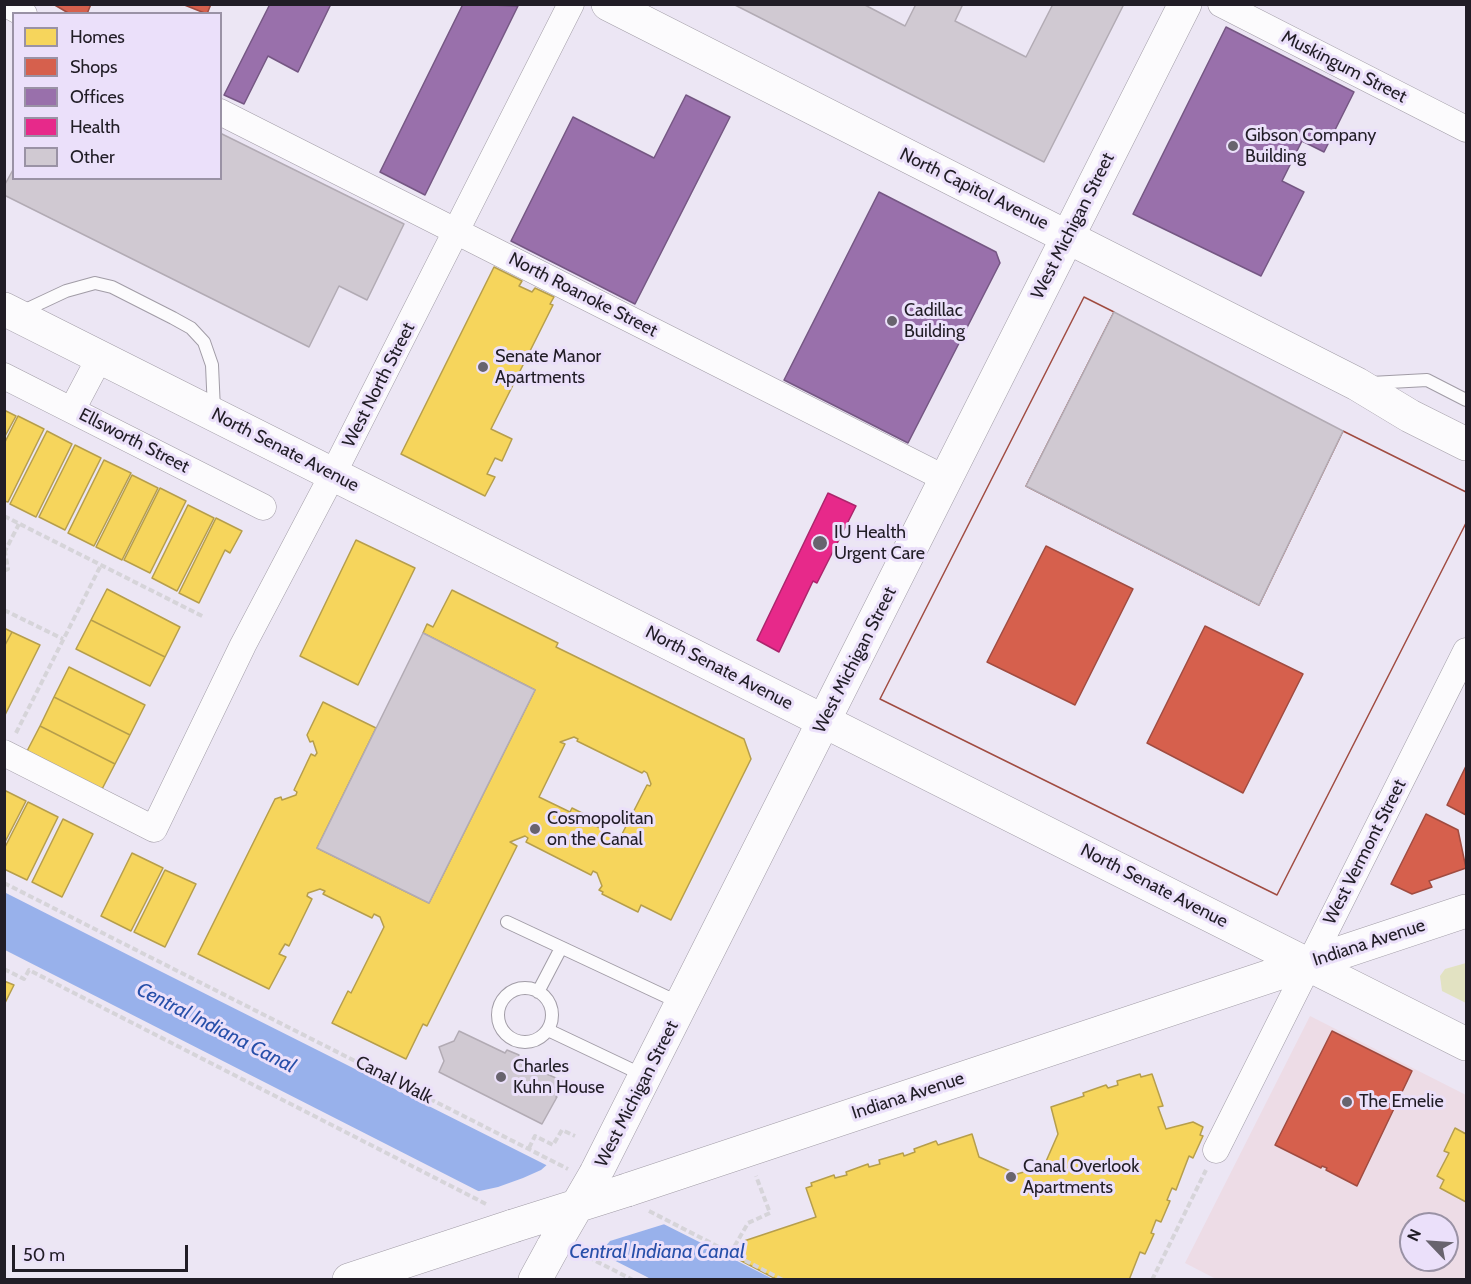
<!DOCTYPE html>
<style>
body{margin:0}
#map{position:relative;width:1471px;height:1284px;overflow:hidden;background:#ece6f4;font-family:Cabin,sans-serif}
canvas{display:block}
.frame{position:absolute;inset:0;border:6px solid #211d26;pointer-events:none}
.legend{position:absolute;left:12px;top:12px;width:210px;height:168px;box-sizing:border-box;background:#ebe0fa;border:2px solid #9a92a5;margin:0;padding:8px 10px;list-style:none;font-size:18px;color:#211d26}
.legend li{display:flex;align-items:center;gap:12px;height:30px}
.legend b{width:30px;border:2px solid #9a92a5}
.north{position:absolute;left:1399px;top:1212px;width:60px;height:60px;box-sizing:border-box;background:#ebe0fa;border:2px solid #9a92a5;border-radius:50%;rotate:295deg;font-size:16px;font-weight:700;line-height:24px;text-align:center;color:#211d26}
.north::after{content:'';display:block;margin:auto;width:21px;height:27px;background:#68636e;clip-path:polygon(50% 0,100% 100%,50% 72%,0 100%)}
.scale{position:absolute;left:12px;top:1245px;width:176px;height:27px;box-sizing:border-box;border:3px solid #211d26;border-top:0;padding-left:8px;font-size:18px;line-height:21px;white-space:nowrap;color:#211d26;-webkit-text-stroke:4px #ebe0fa;paint-order:stroke}
</style>
<div id="map">
<canvas width="1471" height="1284"></canvas>
<div class="frame"></div>
<ul class="legend">
<li><b style="height:16px;background:#f6d55c"></b>Homes</li>
<li><b style="height:16px;background:#d6604d"></b>Shops</li>
<li><b style="height:16px;background:#9970ab"></b>Offices</li>
<li><b style="height:16px;background:#e7298a"></b>Health</li>
<li><b style="height:16px;background:#d0c9d2"></b>Other</li>
</ul>
<div class="north">N</div>
<div class="scale">50 m</div>
</div>
<script>
const g = document.querySelector('canvas').getContext('2d');
g.lineJoin = 'round';
function fillPath(path, color) { g.fillStyle = color; g.fill(path, 'evenodd'); }
const toPath = rows => new Path2D(rows.map(r => 'M' + r).join(''));
function trace(path, color, width, dash) { g.strokeStyle = color; g.lineWidth = width; g.lineCap = dash ? 'butt' : 'round'; g.setLineDash(dash || []); g.stroke(path); }
function drawText(font, color, halo, rows, align = 'center') {
  g.font = font + ' Cabin,sans-serif'; g.lineWidth = 6; g.setLineDash([]); g.textBaseline = 'middle'; g.strokeStyle = halo; g.fillStyle = color; for (const [text, x, y, turn = 0] of rows) {
    g.save(); g.translate(x, y); g.rotate((+turn || 0) * Math.PI / 180); g.textAlign = isNaN(turn) ? turn : align; if (halo) g.strokeText(text, 0, 0); g.fillText(text, 0, 0); g.restore();
  }
}
fillPath(toPath([
 [1310,1016,1466,1095,1466,1279,1216,1279,1185,1263],
 [1411,1224,1447,1224,1447,1260,1411,1260]
]), '#eddce6');
fillPath(toPath([
 [1466,963,1466,1003,1442,991,1440,976,1445,969]
]), '#e2e2c2');
fillPath(toPath([
 [4,892,154,968,773,1279,652,1280,647,1277,5,950]
]), '#98b1eb');
fillPath(toPath([
 [549,1163,668,1223,610,1241,598,1255,475,1192,498,1187,523,1178,541,1170]
]), '#ece6f4');
const homes = toPath([
 [494,267,522,281,519,286,532,292,535,288,554,297,550,304,553,305,491,429,512,439,502,461,495,458,487,474,495,477,485,496,401,454,494,267],
 [4,410,16,416,4,438,4,410],
 [18,416,44,429,8,502,4,501,4,444,18,416],
 [47,431,72,444,36,517,10,504,47,431],
 [75,445,101,458,65,530,39,517,75,445],
 [104,460,131,473,94,546,68,533,104,460],
 [132,475,158,488,122,560,96,547,132,475],
 [160,488,186,501,150,573,124,560,160,488],
 [188,505,214,518,177,591,152,578,188,505],
 [216,518,242,531,230,553,225,550,199,603,179,593,216,518],
 [356,540,415,568,358,685,300,656,356,540],
 [107,589,180,627,165,657,91,620,107,589],
 [452,590,558,643,556,647,744,739,751,759,671,920,641,905,638,912,602,894,603,892,599,890,602,886,597,873,593,871,591,875,526,842,528,838,525,836,510,842,517,846,427,1026,423,1024,406,1059,332,1023,348,991,351,993,384,927,380,917,374,914,372,918,323,894,325,891,320,889,308,893,307,896,312,899,289,946,285,944,279,954,286,957,269,989,198,954,275,799,281,797,282,800,296,795,297,792,294,790,311,754,315,756,317,753,313,741,310,742,307,735,323,702,376,728,317,848,429,903,535,690,423,633,427,624,433,627,452,590],
 [574,737,578,739,577,741,642,773,644,771,647,773,651,784,650,786,647,785,620,838,588,822,590,817,572,808,570,812,539,797,565,744,560,742,574,737],
 [91,620,165,657,150,686,76,649,91,620],
 [4,628,12,632,4,647,4,628],
 [12,632,40,645,4,717,4,647,12,632],
 [69,667,145,705,130,735,54,697,69,667],
 [54,697,130,735,115,764,40,726,54,697],
 [40,726,115,764,100,793,25,755,40,726],
 [4,790,26,801,4,844,4,790],
 [28,802,58,817,27,880,4,869,4,849,28,802],
 [63,819,93,834,62,897,32,882,63,819],
 [132,853,163,868,131,931,101,916,132,853],
 [165,870,196,884,165,947,134,932,165,870],
 [4,981,14,985,4,1005,4,981],
 [1140,1074,1141,1077,1152,1074,1163,1106,1158,1107,1166,1129,1193,1122,1203,1127,1200,1135,1203,1136,1193,1158,1189,1156,1176,1190,1172,1188,1167,1200,1170,1201,1161,1222,1156,1220,1151,1233,1154,1234,1145,1254,1140,1252,1129,1280,778,1280,736,1258,744,1241,816,1217,806,1188,812,1186,811,1183,834,1175,835,1178,847,1175,846,1172,868,1164,869,1167,880,1164,879,1160,903,1153,904,1156,915,1152,914,1149,936,1141,938,1145,972,1134,979,1157,1017,1174,1044,1166,1058,1134,1051,1107,1084,1096,1083,1093,1106,1085,1108,1088,1118,1085,1117,1081,1140,1074],
 [1455,1128,1466,1134,1466,1202,1440,1188,1444,1180,1437,1176,1449,1153,1444,1151,1455,1128]
]);
fillPath(homes, '#f6d55c');
trace(homes, '#b69e4c', 1.5);
const shops = toPath([
 [53,4,91,4,87,14,70,14,53,4],
 [182,4,211,4,207,14,182,4],
 [1084,297,1114,312,1026,486,1259,605,1343,431,1466,492,1466,523,1277,895,880,699,1084,297],
 [1046,546,1133,589,1075,705,987,662,1046,546],
 [1205,626,1303,674,1243,793,1147,743,1205,626],
 [1084,297,1114,312,1026,486,1259,605,1343,431,1466,492,1466,523,1277,895,880,699,1084,297],
 [1466,766,1466,815,1447,805,1466,766],
 [1426,814,1458,830,1466,868,1429,881,1432,887,1412,894,1391,884,1426,814],
 [1332,1031,1412,1071,1357,1186,1326,1170,1327,1168,1322,1166,1321,1168,1275,1145,1332,1031]
]);
fillPath(shops, '#d6604d');
trace(shops, '#a04c41', 1.5);
const offices = toPath([
 [270,4,331,4,298,72,268,56,244,104,224,95,270,4],
 [463,4,518,6,425,195,380,172,463,4],
 [1226,27,1354,92,1324,152,1302,141,1282,181,1304,192,1261,276,1133,214,1226,27],
 [686,95,730,117,635,304,511,241,573,117,654,158,686,95],
 [879,192,996,252,1000,263,908,443,784,380,879,192]
]);
fillPath(offices, '#9970ab');
trace(offices, '#755783', 1.5);
const health = toPath([
 [828,493,856,506,817,583,813,581,779,652,757,640,828,493]
]);
fillPath(health, '#e7298a');
trace(health, '#ac256c', 1.5);
const building = toPath([
 [733,4,863,4,905,26,916,4,963,4,955,21,1026,57,1053,4,1124,4,1044,162,733,4],
 [220,133,404,224,367,300,339,286,309,347,4,195,4,186,14,168,14,178,220,178,220,133],
 [1114,312,1343,431,1259,605,1026,486,1114,312],
 [423,633,535,690,429,903,317,848,423,633],
 [459,1031,505,1053,507,1050,519,1055,516,1061,563,1081,556,1097,557,1097,542,1124,439,1072,444,1061,439,1047,454,1041,459,1031]
]);
fillPath(building, '#d0c9d2');
trace(building, '#b2abb4', 1.5);
const lane = toPath([
 [19,313,66,291,95,283,112,287,173,318,191,328,204,342,212,365,214,410],
 [1371,383,1427,380,1466,400],
 [507,922,680,1003],
 '498 1015a27 27 0 1 1 54 0a27 27 0 1 1-54 0Z',
 [538,992,561,948],
 [548,1030,645,1076]
]);
const street = toPath([
 [6,4,24,14],
 [1221,4,1466,129],
 [220,112,946,479],
 [4,376,263,507],
 [72,410,100,357],
 [4,753,154,829,243,645,333,474,571,4],
 [1216,1150,1466,651]
]);
const secondary = toPath([
 [608,4,1357,384,1410,416,1466,444],
 [4,309,1466,1044],
 [596,1173,1185,4],
 [627,1190,1466,911],
 [349,1280,513,1226],
 [535,1280,553,1247]
]);
trace(lane, '#a19ca6', 14);
trace(street, '#a19ca6', 27);
trace(secondary, '#a19ca6', 34);
trace(toPath([
 [4,516,204,617],
 [4,553,19,524],
 [4,571,8,569,5,552],
 [4,610,63,639],
 [16,733,101,565],
 [4,883,568,1169],
 [4,969,24,979,29,970,488,1205],
 [529,1148,535,1136,553,1145,562,1130,575,1136],
 [649,1211,783,1280],
 [580,1253,633,1280],
 [730,1254,748,1223,770,1213,756,1176],
 [1152,1280,1206,1170]
]), '#d6d4d9', 4, [6, 3]);
trace(lane, '#fcfbfd', 12);
trace(street, '#fcfbfd', 26);
trace(secondary, '#fcfbfd', 33);
const secondaryBridge = toPath([
 [513,1226,627,1190],
 [553,1247,596,1173]
]);
trace(secondaryBridge, '#a19ca6', 34, []);
trace(secondaryBridge, '#fcfbfd', 33);
for (const [x, y, r, color] of [
 [1233,146,6,"#68636e"],
 [892,321,6,"#68636e"],
 [483,367,6,"#68636e"],
 [820,543,8,"#68636e"],
 [535,829,6,"#68636e"],
 [501,1077,6,"#68636e"],
 [1347,1102,6,"#68636e"],
 [1011,1177,6,"#68636e"]
]) { const dot = new Path2D(); dot.arc(x, y, r, 0, 2 * Math.PI); g.fillStyle = color; g.fill(dot); trace(dot, '#ebe0fa', 2); }
drawText('18px', '#211d26', '#ebe0fa', [
 ["Muskingum Street",1344,67,27],
 ["North Capitol Avenue",974,189,26],
 ["West Michigan Street",1073,226,-63],
 ["North Roanoke Street",583,295,27],
 ["West North Street",379,385,-63],
 ["Ellsworth Street",134,441,27],
 ["North Senate Avenue",285,450,27],
 ["West Michigan Street",855,660,-63],
 ["North Senate Avenue",719,668,27],
 ["West Vermont Street",1365,852,-63],
 ["North Senate Avenue",1154,886,27],
 ["Indiana Avenue",1369,943,-18],
 ["Canal Walk",394,1080,27],
 ["West Michigan Street",637,1094,-63],
 ["Indiana Avenue",908,1096,-18]
]);
drawText('18px', '#211d26', '#ebe0fa', [
 ["Gibson Company",1245,136],
 ["Building",1245,157],
 ["Cadillac",904,311],
 ["Building",904,332],
 ["Senate Manor",495,357],
 ["Apartments",495,378],
 ["IU Health",834,533],
 ["Urgent Care",834,554],
 ["Cosmopolitan",547,819],
 ["on the Canal",547,840],
 ["Charles",513,1067],
 ["Kuhn House",513,1088],
 ["The Emelie",1359,1102],
 ["Canal Overlook",1023,1167],
 ["Apartments",1023,1188]
], 'left');
drawText('italic 20px', '#274fa9', '#ebe0fa', [
 ["Central Indiana Canal",216,1028,27],
 ["Central Indiana Canal",657,1252]
]);
</script>
